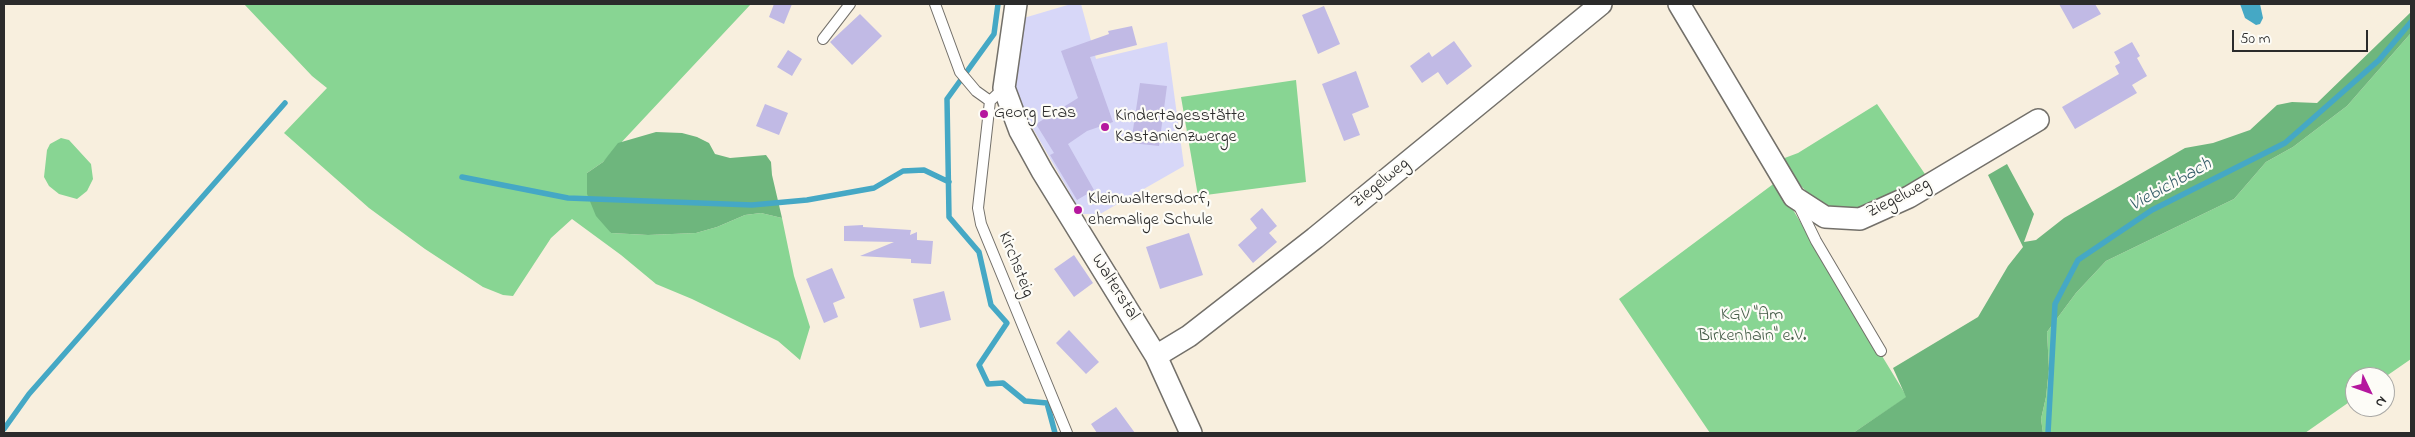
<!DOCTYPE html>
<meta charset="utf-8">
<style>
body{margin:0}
#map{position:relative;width:2415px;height:437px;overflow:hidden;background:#f8efde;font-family:"Indie Flower",sans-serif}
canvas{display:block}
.frame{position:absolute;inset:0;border:5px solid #2b2b2b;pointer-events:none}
.north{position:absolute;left:2345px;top:367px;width:50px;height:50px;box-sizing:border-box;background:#fdfcf7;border:1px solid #a9a8a5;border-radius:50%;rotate:132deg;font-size:14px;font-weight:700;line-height:20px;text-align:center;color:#2b2b2b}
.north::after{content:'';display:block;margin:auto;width:18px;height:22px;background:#b5179e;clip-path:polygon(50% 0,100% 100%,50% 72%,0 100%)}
.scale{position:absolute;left:2232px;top:30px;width:136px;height:22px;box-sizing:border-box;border:2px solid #2b2b2b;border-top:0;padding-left:6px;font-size:15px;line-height:18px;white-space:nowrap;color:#2b2b2b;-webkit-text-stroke:4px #fdfcf7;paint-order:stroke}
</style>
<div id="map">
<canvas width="2415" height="437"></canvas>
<div class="frame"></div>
<div class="north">N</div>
<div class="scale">50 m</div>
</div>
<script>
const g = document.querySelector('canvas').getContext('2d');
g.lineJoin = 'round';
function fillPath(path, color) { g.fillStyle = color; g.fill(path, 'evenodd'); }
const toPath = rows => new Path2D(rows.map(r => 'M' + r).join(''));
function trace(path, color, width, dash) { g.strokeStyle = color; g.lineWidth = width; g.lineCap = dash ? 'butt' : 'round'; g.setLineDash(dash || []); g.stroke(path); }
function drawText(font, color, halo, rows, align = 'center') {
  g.font = font + ' "Indie Flower",sans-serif'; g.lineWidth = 4.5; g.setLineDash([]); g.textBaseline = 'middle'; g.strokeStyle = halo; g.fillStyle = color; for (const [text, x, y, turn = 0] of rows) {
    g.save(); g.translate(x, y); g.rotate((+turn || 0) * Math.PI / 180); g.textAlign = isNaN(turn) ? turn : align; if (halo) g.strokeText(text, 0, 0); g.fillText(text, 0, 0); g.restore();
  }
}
fillPath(toPath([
 [1071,4,1081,4,1096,59,1167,42,1184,166,1100,214,1082,214,1009,87,1017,20]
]), '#d7d7f8');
fillPath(toPath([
 [244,4,751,4,603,162,587,173,611,233,648,235,696,233,717,227,745,215,761,213,782,218,794,276,810,327,800,360,778,341,692,299,656,284,621,255,572,219,551,238,513,296,503,295,483,287,425,249,369,208,284,133,327,88,312,76],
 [2411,33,2411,359,2385,377,2355,377,2355,398,2305,433,2043,433,2041,419,2046,397,2049,369,2047,332,2076,293,2106,261,2234,199,2266,162,2293,147,2347,106],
 [1296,80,1306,182,1198,196,1181,97],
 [1877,104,1927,177,1862,210,1845,211,1817,202,1792,177,1782,159,1798,153],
 [61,138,69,140,91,164,93,179,87,191,77,199,59,194,49,186,44,177,47,150,50,144],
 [1776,182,1907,397,1853,433,1710,433,1619,299]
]), '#88d593');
fillPath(toPath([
 [2411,12,2411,33,2347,106,2293,147,2266,162,2234,199,2106,261,2076,293,2047,332,2049,369,2046,397,2041,419,2043,433,1853,433,1906,397,1893,368,1978,317,2008,266,2023,247,1988,175,2007,164,2034,214,2024,242,2036,240,2064,218,2185,148,2213,143,2250,130,2277,105,2292,102,2317,103],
 [656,132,682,133,697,137,709,143,715,154,730,158,766,155,771,162,772,175,782,218,761,213,745,215,717,227,696,233,648,235,611,233,596,216,587,194,587,173,603,162,618,143]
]), '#6eb67d');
fillPath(toPath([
 [2240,4,2260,4,2263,18,2260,24,2256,25,2245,18]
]), '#45a8c5');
trace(toPath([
 [998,4,994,34,947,99,949,217,979,252,991,305,1007,323,979,365,988,384,1003,383,1025,401,1047,403,1055,433],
 [462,177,568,198,752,205,807,200,874,188,903,171,924,170,949,182],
 [4,429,29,394,285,103],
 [2048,433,2055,304,2078,260,2152,210,2285,143,2379,60,2411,22]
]), '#45a8c5', 5.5);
fillPath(toPath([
 [774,4,792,4,784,24,769,17],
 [2059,4,2095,4,2101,14,2073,29],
 [1324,6,1340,44,1318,54,1302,15],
 [860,14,882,36,852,65,830,42],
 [1132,26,1137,45,1090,57,1113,122,1087,131,1068,144,1094,190,1077,200,1050,155,1054,153,1036,124,1078,98,1061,51,1109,34,1108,31],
 [1454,41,1472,66,1447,85,1438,72,1422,83,1410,66,1429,52,1432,57],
 [2132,42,2140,56,2137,58,2147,76,2132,85,2137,93,2075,129,2062,107,2119,74,2115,66,2120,63,2114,52],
 [788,50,802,59,792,76,777,67],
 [1356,71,1369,107,1352,114,1360,135,1344,141,1322,84],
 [1140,83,1167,86,1159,146,1131,143],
 [765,104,788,113,779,135,756,126],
 [1262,208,1277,226,1269,233,1277,242,1253,263,1238,245,1257,228,1250,219],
 [863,225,863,227,911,230,910,235,917,232,917,240,933,241,931,264,911,263,911,259,860,256,894,242,844,241,844,226],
 [1189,233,1203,275,1160,289,1146,247],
 [1074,255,1093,283,1074,297,1054,269],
 [832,268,845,298,833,303,838,317,824,323,806,279],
 [944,291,951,320,920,328,913,299],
 [1069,330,1099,362,1086,374,1056,343],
 [1116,407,1135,433,1097,433,1091,424]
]), '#c1bae5');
const service = toPath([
 [935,4,960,72,976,91,990,101],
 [823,39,850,4],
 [1004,88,990,101,978,208,981,224,1067,433],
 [1798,204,1816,241,1881,351]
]);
const minor = toPath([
 [1016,4,1004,88,1020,131,1042,171,1156,356,1191,433],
 [1679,4,1794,197,1825,217,1860,219,1909,197,2038,120],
 [1156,356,1189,336,1315,238,1601,4]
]);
trace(service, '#73706a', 12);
trace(minor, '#73706a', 24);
trace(service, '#fff', 10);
trace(minor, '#fff', 21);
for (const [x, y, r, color] of [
 [984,114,5,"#b5179e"],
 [1105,127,5,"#b5179e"],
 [1078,210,5,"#b5179e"]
]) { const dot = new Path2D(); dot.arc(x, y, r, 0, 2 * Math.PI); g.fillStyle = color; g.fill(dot); trace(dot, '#fdfcf7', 2); }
drawText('18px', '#2b2b2b', '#fdfcf7', [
 ["Georg Eras",994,114],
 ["Kindertagesstätte",1115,117],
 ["Kastanienzwerge",1115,138],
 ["Kleinwaltersdorf,",1088,200],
 ["ehemalige Schule",1088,221]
], 'left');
drawText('18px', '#2b2b2b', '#fdfcf7', [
 ["Ziegelweg",1381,184,-39],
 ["Ziegelweg",1899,199,-27],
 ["Kirchsteig",1015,265,68],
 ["Walterstal",1114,288,58]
]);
drawText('18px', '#475e4a', '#fdfcf7', [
 ["KGV \"Am",1752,316],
 ["Birkenhain\" e.V.",1752,337]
]);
drawText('italic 19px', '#355d69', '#fdfcf7', [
 ["Viebichbach",2171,186,-29]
]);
</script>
